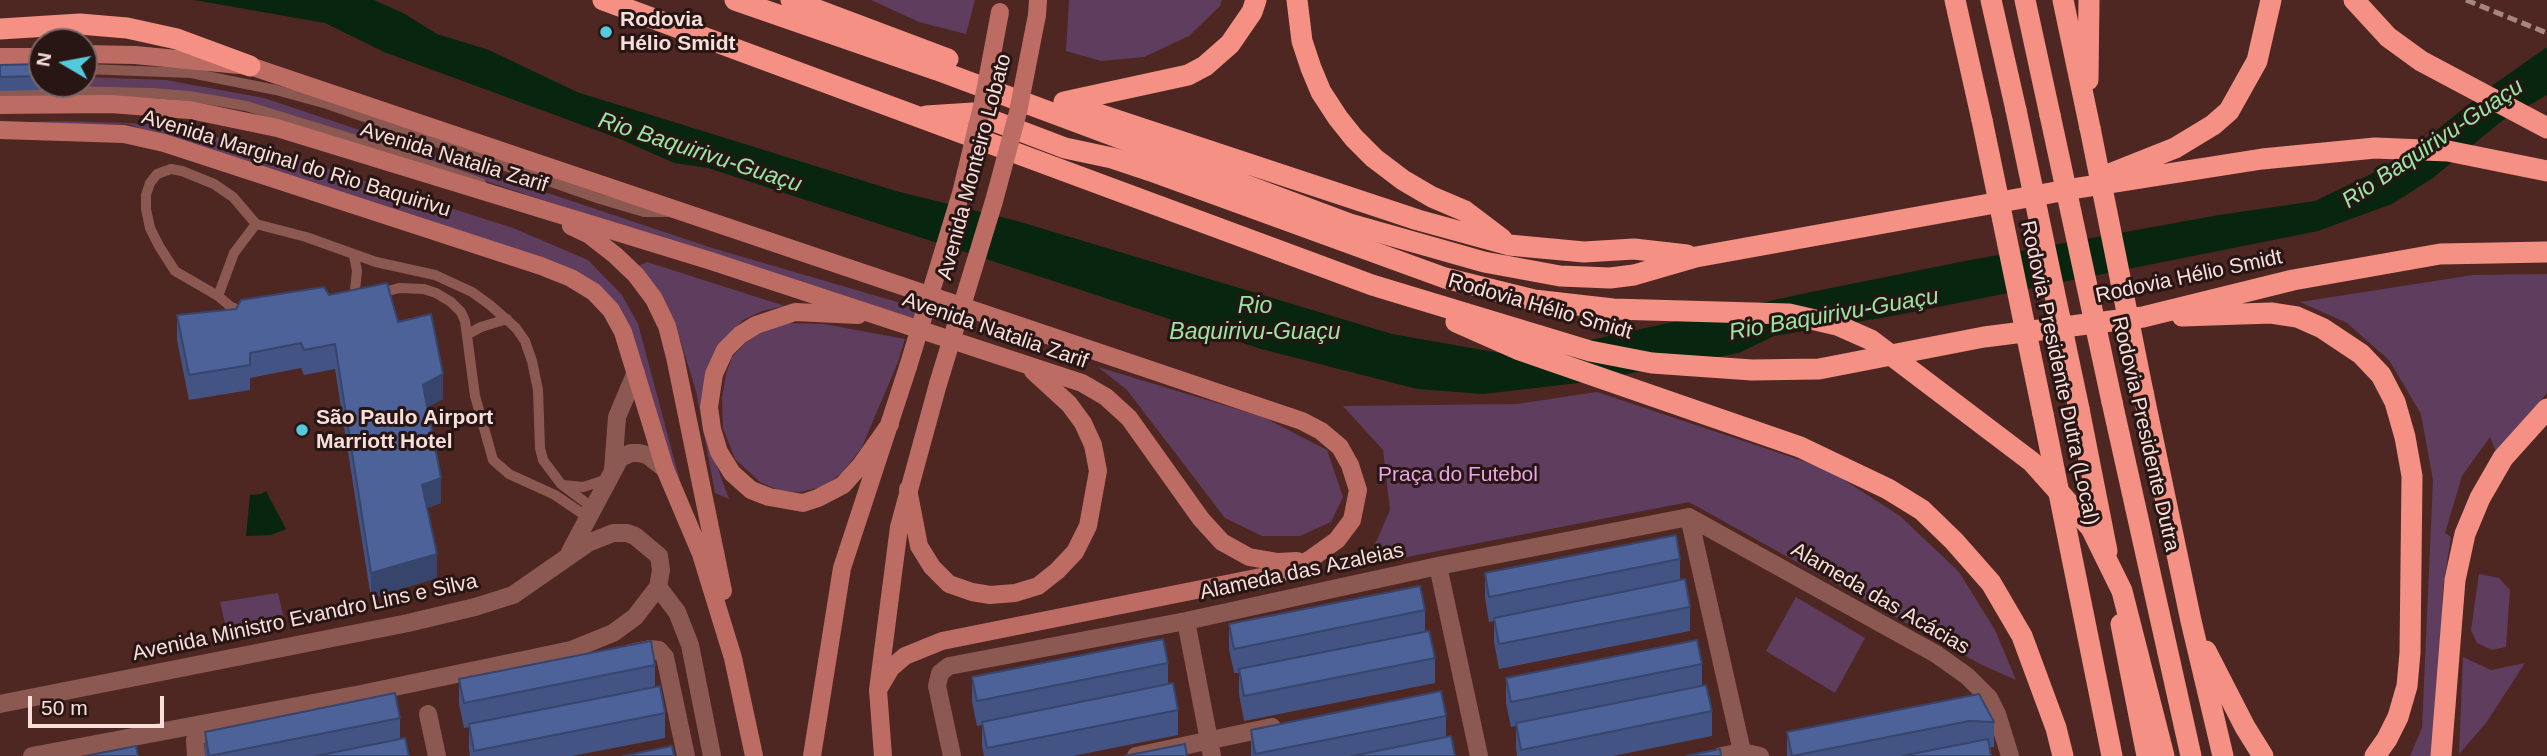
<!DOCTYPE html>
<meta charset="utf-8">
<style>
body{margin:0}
#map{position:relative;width:2547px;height:756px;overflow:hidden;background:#4e2723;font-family:Arial,sans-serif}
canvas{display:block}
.north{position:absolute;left:28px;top:28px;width:70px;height:70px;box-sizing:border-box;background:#281614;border:2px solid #7c6664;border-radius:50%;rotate:280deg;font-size:19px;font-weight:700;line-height:28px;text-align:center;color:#f9dfdb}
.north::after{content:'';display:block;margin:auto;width:24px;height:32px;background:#53cbdc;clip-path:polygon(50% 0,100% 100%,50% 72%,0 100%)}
.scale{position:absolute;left:28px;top:696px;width:136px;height:32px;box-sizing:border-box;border:4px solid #f9dfdb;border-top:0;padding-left:9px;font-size:21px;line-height:24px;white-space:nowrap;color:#f9dfdb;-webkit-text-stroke:5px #281614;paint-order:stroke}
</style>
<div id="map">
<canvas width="2547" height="756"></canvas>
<div class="north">N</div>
<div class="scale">50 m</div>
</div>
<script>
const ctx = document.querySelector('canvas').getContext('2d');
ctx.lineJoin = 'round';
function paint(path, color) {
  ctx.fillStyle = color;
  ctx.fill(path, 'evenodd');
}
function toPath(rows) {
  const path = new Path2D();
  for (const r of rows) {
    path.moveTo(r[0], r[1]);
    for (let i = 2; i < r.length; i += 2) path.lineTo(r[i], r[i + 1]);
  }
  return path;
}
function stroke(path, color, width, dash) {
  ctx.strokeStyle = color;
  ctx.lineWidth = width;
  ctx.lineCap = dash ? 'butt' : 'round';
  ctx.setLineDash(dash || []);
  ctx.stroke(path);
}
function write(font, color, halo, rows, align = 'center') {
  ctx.font = font + ' Arial,sans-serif';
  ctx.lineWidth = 6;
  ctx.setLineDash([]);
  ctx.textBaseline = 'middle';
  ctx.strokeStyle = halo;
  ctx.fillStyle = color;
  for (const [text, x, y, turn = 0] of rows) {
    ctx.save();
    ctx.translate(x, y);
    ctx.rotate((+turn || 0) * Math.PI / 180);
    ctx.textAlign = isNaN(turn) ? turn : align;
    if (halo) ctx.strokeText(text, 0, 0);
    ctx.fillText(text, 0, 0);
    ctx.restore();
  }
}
paint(toPath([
 [871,0,975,0,966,34,919,22],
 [1069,0,1222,0,1220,6,1189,36,1144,57,1101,61,1066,51],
 [84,77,166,80,264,98,712,248,918,308,914,318,852,301,268,110,84,89],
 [65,121,151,124,250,144,513,228,588,260,622,295,638,324,685,500,600,288,587,277,551,261,454,233,127,124,35,127,24,124,30,122],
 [647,262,785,306,762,311,743,320,727,336,712,453,729,499,715,493,696,391,674,320,662,295,638,266],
 [2547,274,2547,393,2496,452,2490,437,2462,476,2445,533,2451,537,2443,589,2438,730,2432,756,2410,756,2422,728,2433,480,2421,414,2389,360,2347,323,2300,302,2473,275],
 [787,323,824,324,905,339,898,362,862,447,842,473,822,487,800,492,780,491,760,482,735,459,723,428,722,398,726,374,732,357,745,343,765,329],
 [1098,367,1263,417,1327,450,1343,497,1331,522,1300,536,1262,536,1225,518,1127,390],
 [1597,392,1827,469,1900,516,1959,572,1995,630,2016,680,1982,665,1689,502,1366,565,1390,510,1383,450,1343,406,1517,404],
 [2479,574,2499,578,2510,590,2506,647,2492,650,2477,643,2471,630],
 [278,593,284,619,226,628,220,602],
 [1796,597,1865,638,1835,693,1766,651],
 [2463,657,2491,670,2525,663,2486,723,2459,754]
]), '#5f3d5e');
paint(toPath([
 [194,0,374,0,405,14,437,34,489,50,577,92,896,191,1017,221,1392,334,1517,356,1806,293,1965,261,2219,215,2315,201,2373,173,2419,144,2493,85,2547,47,2547,95,2503,120,2433,178,2392,204,2318,231,1898,315,1774,336,1739,353,1579,383,1483,394,1417,389,1261,349,708,168,674,163,620,139,384,52,325,23],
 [266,491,286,529,271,535,246,536,250,495,261,494]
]), '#08260f');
stroke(toPath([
 [84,69,191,73,276,90,327,104,600,199,644,212,667,212],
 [0,93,68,91,151,93,189,96,246,106,363,142,481,183],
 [171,169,182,171,214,184,233,197,256,224,306,237,376,262,435,275,472,292,490,305,516,328,525,341,532,361,538,390,540,448,543,460,561,484,585,502,592,512,580,512,555,495,509,474,493,460,475,396,465,321,461,312,451,302,436,293,424,289,399,288,329,307,259,318,231,307,218,296,175,271,159,246,150,228,146,209,146,195,150,183,157,174,171,169],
 [218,296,234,253,256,224],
 [354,299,357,271,354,256],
 [468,334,481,327,507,319],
 [563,485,583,487,608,479]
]), '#8c5952', 10);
stroke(toPath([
 [1689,517,1936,654,1967,676,1989,698,1997,714,2010,756],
 [1689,517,1743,756],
 [1438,566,1479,756],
 [658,587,677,612,690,645,712,756],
 [1186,621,1212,756],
 [630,653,650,649,659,650,665,657,686,756],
 [428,714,437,756],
 [196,756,195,740,200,735,228,730],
 [952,756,937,686,940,673,949,666,1186,621,1438,566,1689,517],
 [1136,756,1272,727],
 [1721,756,1742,752,1760,756]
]), '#8c5952', 18);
stroke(toPath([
 [613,470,617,417,636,372],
 [570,552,620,458,631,453,639,453,647,455,665,469],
 [0,704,408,623,475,607,513,595,588,543,613,533,627,533,635,536,659,556,661,570,658,587,635,617,613,633,571,650,361,694,32,756]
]), '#8c5952', 18);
stroke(toPath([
 [1037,15,1038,0],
 [84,54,135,55,250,66,1302,421,1321,431,1340,447,1350,465,1358,490,1352,520,1337,540,1309,560,1281,573,942,641,905,656,891,668,878,690],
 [0,57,42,57],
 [0,105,110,104,190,110,277,128,711,261,1082,383,1106,397,1129,418,1201,519,1222,542,1249,557,1278,562,1297,561],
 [0,130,124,134,164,143,541,266,571,278,594,292,611,310,623,332,665,469,701,554,733,658,754,756],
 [571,226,588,234,615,255,636,275,654,299,667,326,675,357,723,591],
 [858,315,795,312,756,325,740,335,725,350,714,374,709,407,712,429,719,452,732,473,751,490,769,497,803,503,818,498,843,485,861,465,890,424],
 [908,489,919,546,932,567,949,584,972,592,990,595,1015,593,1038,586,1057,571,1075,552,1088,526,1098,471,1093,445,1083,423,1069,404,1033,371],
 [812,756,842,568,908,367],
 [883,756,878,690,899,527,938,384]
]), '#bc6c62', 18);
stroke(toPath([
 [603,0,1372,285,1590,351,1652,363,1752,370,1819,369,1984,337,2143,317,2293,280,2440,254,2547,252],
 [735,0,937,70,1350,224,1484,262,1560,276,1610,278,1634,275,1696,257,2078,188,2262,159,2375,148,2423,150,2448,151,2547,171],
 [791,0,948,59],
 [1297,0,1302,41,1311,68,1321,92,1338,118,1354,138,1374,158,1403,180,1432,197,1465,211,1502,239],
 [1955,0,1982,120],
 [1991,0,2016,110],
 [2025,0,2050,115],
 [2063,0,2090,128],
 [2354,0,2388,37,2421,61,2547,128],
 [0,29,80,24,127,28,177,39,250,66],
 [2088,80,2089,0],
 [1064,102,1188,75,1205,66,1230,44,1252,12,1256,0],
 [1086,110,1418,220,1509,245,1584,252,1634,249,1687,255],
 [926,116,973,113,1065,148,1112,158,1148,170],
 [2102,177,2175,148,2213,125,2229,111,2257,61,2271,0],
 [2182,316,2271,313,2297,317,2322,328,2361,354,2381,375,2395,402,2405,437,2412,476,2410,653,2407,686,2398,717,2387,739,2375,756],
 [1456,322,1517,349,1800,447,1888,489,1922,510,1954,541,1991,583,2022,636,2056,728,2063,756],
 [2143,392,2191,621,2223,756],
 [2112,402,2191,756],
 [2079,409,2107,551],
 [2043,414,2112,756],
 [2121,624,2147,756],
 [2206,651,2245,727,2263,756],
 [2441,756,2455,580,2465,534,2480,498,2503,458,2547,409]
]), '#f49184', 21);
stroke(toPath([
 [2466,0,2547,33]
]), '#a78682', 5, [10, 5]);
stroke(toPath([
 [908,367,961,193,983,102,1000,12],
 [938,384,994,201,1018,112,1037,15]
]), '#bc6c62', 18);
stroke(toPath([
 [2016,110,2079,409],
 [2050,115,2112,402],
 [1982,120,2043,414],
 [2090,128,2143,392],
 [1148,170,1445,278,1534,300,1613,309,1789,314,1837,325,1871,340,2032,462,2091,528,2122,591,2164,756]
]), '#f49184', 21);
paint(toPath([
 [42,64,42,84,81,84,81,89,0,91,0,65],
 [329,295,398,322,443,399,427,407,441,503,427,508,437,578,371,598,335,369,304,375,301,368,250,378,250,390,189,400,177,340,177,315,236,309],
 [1680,559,1680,580,1690,607,1690,631,1499,669,1494,642,1494,621,1489,622,1485,598,1485,573],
 [1425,610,1425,632,1435,658,1435,683,1244,721,1239,694,1239,673,1234,673,1229,649,1229,624],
 [1168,663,1168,684,1178,710,1178,735,1073,756,984,756,982,746,982,725,977,726,972,702,972,677],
 [1702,664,1702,686,1712,711,1712,736,1613,756,1517,756,1516,748,1516,726,1511,727,1506,703,1506,678],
 [655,665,655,687,665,713,665,738,572,756,470,756,469,749,469,727,464,728,459,704,459,679],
 [1979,694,1994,722,1994,747,1990,747,1991,756,1787,756,1787,732],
 [1446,716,1446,737,1455,756,1251,756,1251,730],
 [400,718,400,739,409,756,205,756,205,732]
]), '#435484');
paint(toPath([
 [443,374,443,399,423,410,423,385],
 [441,478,441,503,422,509,422,485],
 [437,554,437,578,371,598,371,573]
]), '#37456c');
const building = toPath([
 [42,64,42,76,0,77,0,65,42,64],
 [387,283,398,322,431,314,443,374,423,385,441,478,422,485,437,554,371,573,335,344,304,350,301,343,250,353,250,365,189,375,177,315,236,309,241,300,324,287,329,295,387,283],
 [1676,535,1680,559,1489,597,1485,573,1676,535],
 [1685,579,1690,607,1499,644,1494,618,1685,579],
 [1420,586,1425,610,1234,649,1229,624,1420,586],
 [1429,631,1435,658,1244,696,1239,669,1429,631],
 [1163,639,1168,663,977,701,972,677,1163,639],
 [1697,640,1702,664,1511,702,1506,678,1697,640],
 [651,641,655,665,464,703,459,679,651,641],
 [1173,683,1178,710,987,748,982,722,1173,683],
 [1706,685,1712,711,1521,750,1516,723,1706,685],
 [660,686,665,713,474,751,469,724,660,686],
 [1441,691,1446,716,1255,754,1251,730,1441,691],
 [395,693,400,718,209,756,205,732,395,693],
 [1979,694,1994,722,1969,721,1792,756,1787,732,1979,694],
 [1451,736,1455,756,1352,756,1451,736],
 [405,738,409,756,316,756,405,738],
 [1988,739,1991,756,1902,756,1988,739],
 [1185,744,1187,756,1124,756,1185,744],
 [136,746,138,756,86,756,136,746],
 [672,746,674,756,623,756,672,746],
 [1720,749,1721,756,1686,756,1720,749]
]);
paint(building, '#4e629a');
stroke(building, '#37456c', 2);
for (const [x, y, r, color] of [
 [606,32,7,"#53cbdc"],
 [302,430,7,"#53cbdc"]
]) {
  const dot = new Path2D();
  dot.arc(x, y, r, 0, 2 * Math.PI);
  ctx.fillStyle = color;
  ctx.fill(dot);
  stroke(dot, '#281614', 2.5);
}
write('bold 21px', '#f9dfdb', '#281614', [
 ["Rodovia",620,20],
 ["Hélio Smidt",620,44],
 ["São Paulo Airport",316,418],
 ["Marriott Hotel",316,442]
], 'left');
write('21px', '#f9dfdb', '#281614', [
 ["Avenida Natalia Zarif",454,158,17],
 ["Avenida Marginal do Rio Baquirivu",296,164,17],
 ["Avenida Monteiro Lobato",975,167,-75],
 ["Rodovia Hélio Smidt",2189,277,-12],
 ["Rodovia Hélio Smidt",1540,307,16],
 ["Avenida Natalia Zarif",995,331,19],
 ["Rodovia Presidente Dutra (Local)",2059,373,78],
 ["Rodovia Presidente Dutra",2145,434,77],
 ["Alameda das Azaleias",1302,572,-12],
 ["Alameda das Acácias",1880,599,30],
 ["Avenida Ministro Evandro Lins e Silva",305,618,-12]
]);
write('21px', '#eca4e9', '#281614', [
 ["Praça do Futebol",1458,475]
]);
write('italic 23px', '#97e7a3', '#281614', [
 ["Rio Baquirivu-Guaçu",2433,144,-34],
 ["Rio Baquirivu-Guaçu",700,153,18],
 ["Rio",1255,307],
 ["Baquirivu-Guaçu",1255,333],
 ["Rio Baquirivu-Guaçu",1834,315,-10]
]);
</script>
